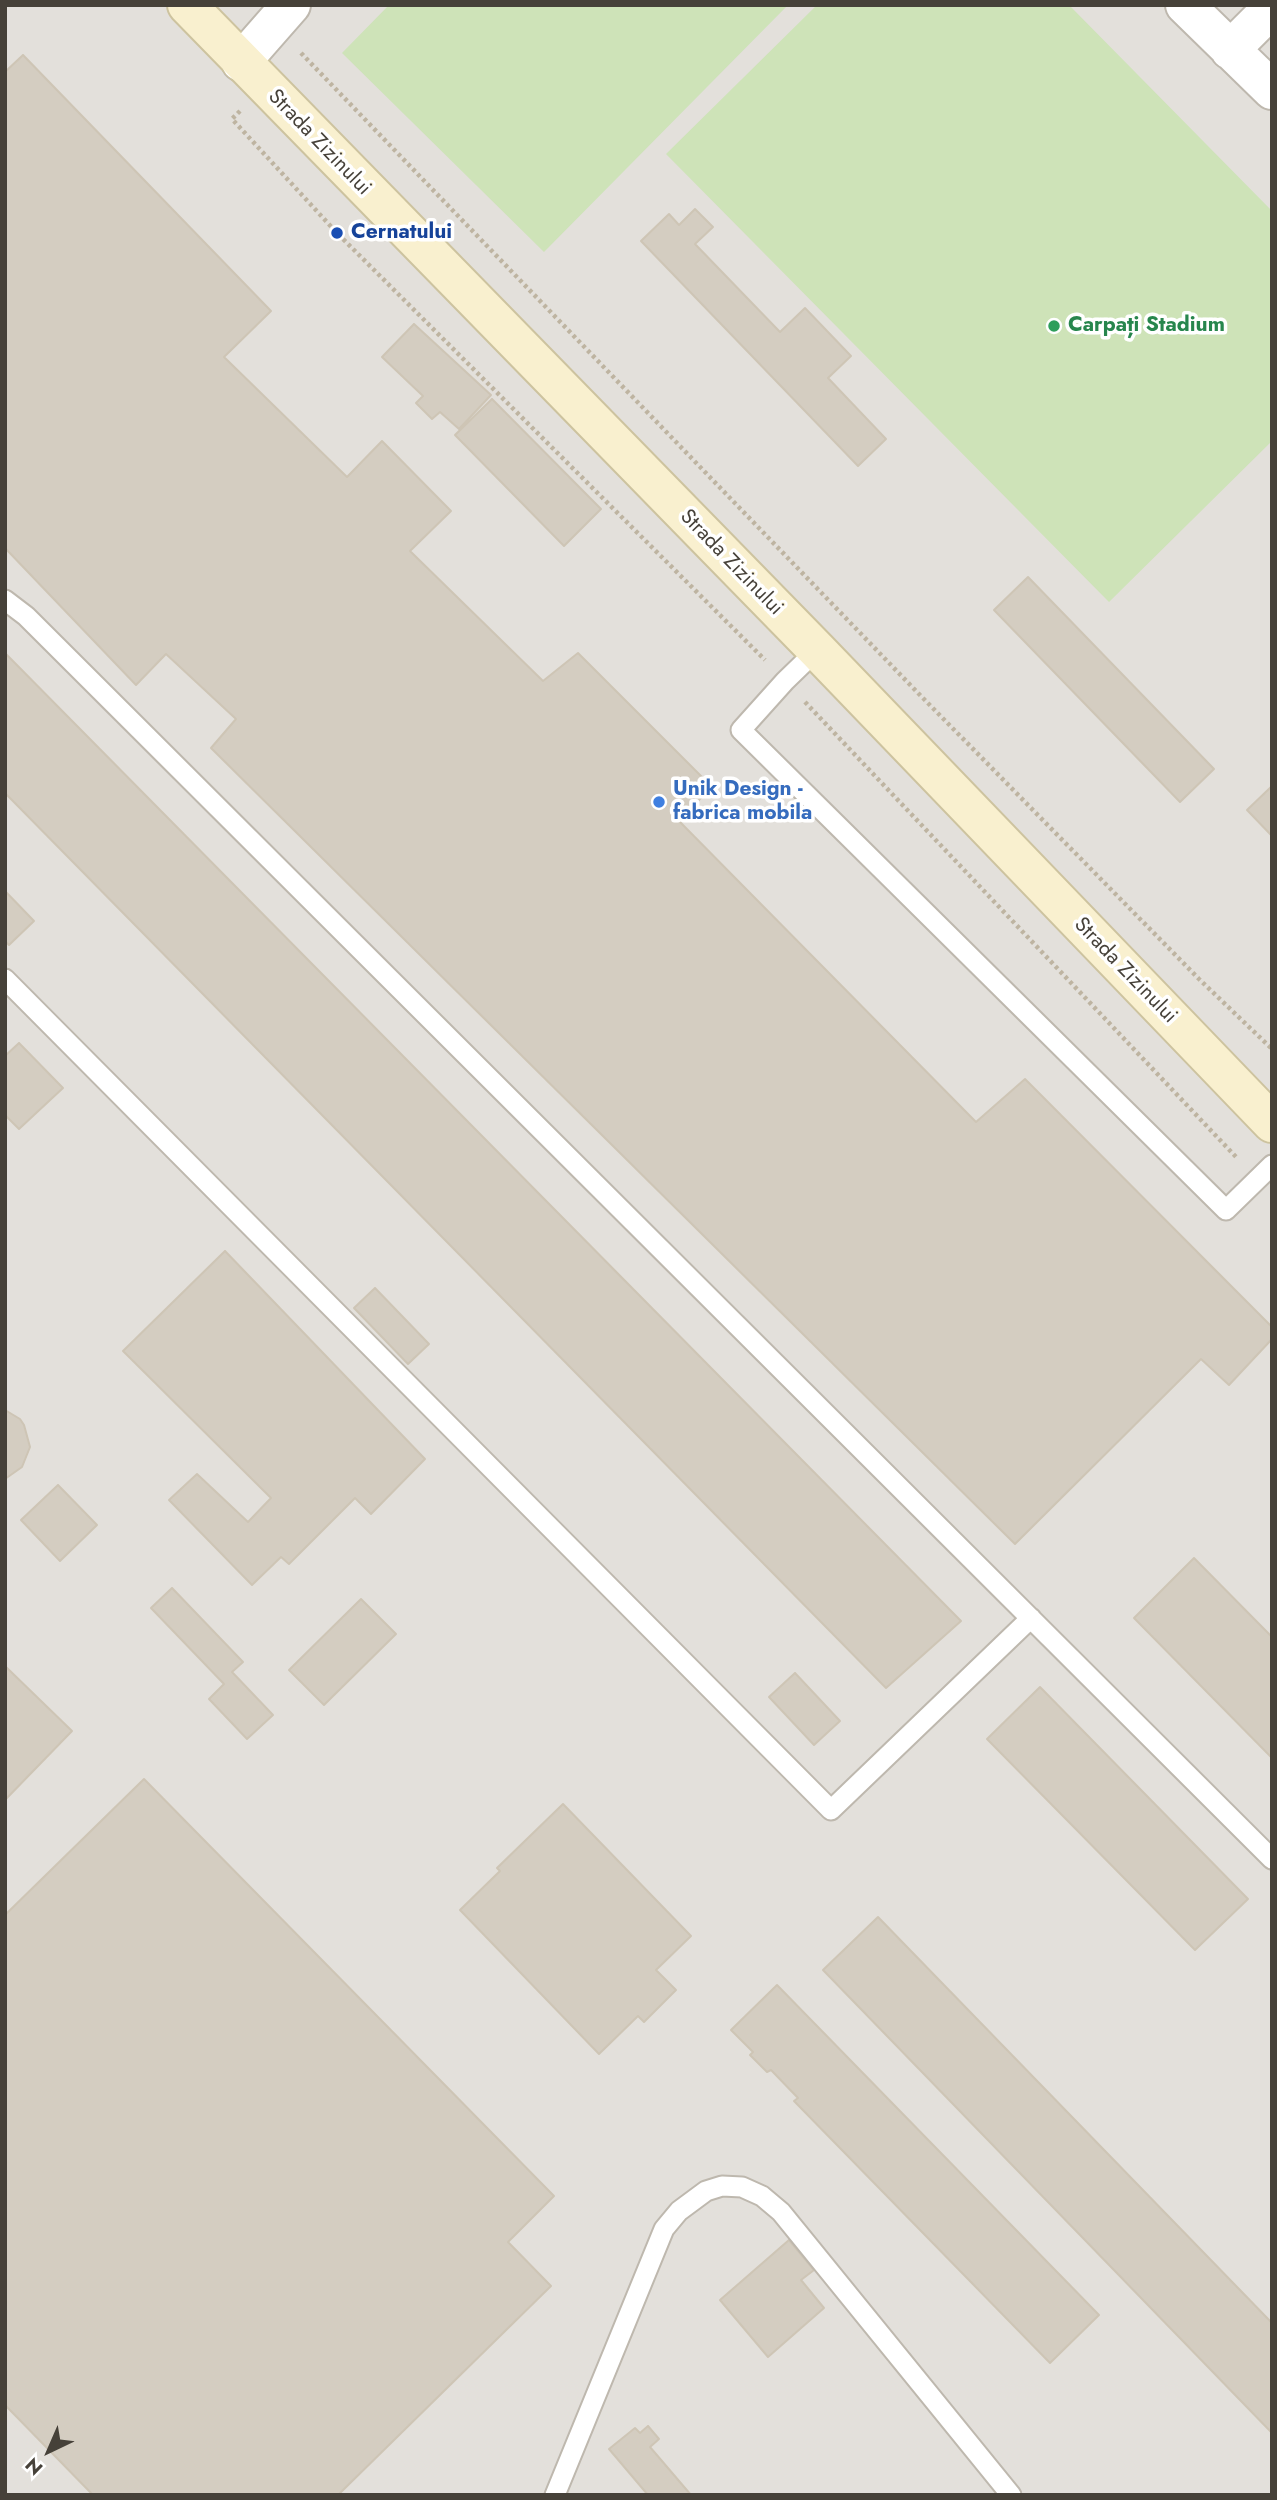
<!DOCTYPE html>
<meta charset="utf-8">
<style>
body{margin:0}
#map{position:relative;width:1277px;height:2500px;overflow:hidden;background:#f3f1ea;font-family:Jost,sans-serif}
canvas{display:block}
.frame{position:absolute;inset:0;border:7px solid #464139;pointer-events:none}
.north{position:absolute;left:14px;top:2416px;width:70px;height:70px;-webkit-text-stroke:5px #fff;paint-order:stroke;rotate:224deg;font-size:19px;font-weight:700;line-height:28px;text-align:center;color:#464139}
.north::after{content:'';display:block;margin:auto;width:24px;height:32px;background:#464139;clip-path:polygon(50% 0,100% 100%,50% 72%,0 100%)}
</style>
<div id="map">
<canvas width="1277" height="2500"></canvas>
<div class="frame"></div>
<div class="north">N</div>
</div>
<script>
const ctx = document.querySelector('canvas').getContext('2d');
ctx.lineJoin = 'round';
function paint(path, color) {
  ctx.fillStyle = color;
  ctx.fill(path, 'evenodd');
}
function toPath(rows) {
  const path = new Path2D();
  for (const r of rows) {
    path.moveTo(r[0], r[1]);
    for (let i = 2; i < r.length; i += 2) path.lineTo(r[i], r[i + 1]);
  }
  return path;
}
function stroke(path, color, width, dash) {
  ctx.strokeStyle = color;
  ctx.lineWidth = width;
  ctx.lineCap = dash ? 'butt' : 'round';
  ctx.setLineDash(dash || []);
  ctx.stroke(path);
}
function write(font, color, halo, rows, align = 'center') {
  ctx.font = font + ' Jost,sans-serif';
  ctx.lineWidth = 7;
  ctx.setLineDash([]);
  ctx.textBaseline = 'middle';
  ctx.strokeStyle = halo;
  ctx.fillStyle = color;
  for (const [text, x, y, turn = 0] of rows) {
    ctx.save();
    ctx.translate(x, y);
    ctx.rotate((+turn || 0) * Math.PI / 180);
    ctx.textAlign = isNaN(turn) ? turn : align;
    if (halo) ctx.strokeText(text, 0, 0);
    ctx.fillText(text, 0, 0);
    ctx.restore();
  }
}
paint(toPath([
 [5,5,1272,5,1272,2495,5,2495]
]), '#e3e0db');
paint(toPath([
 [389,5,788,5,544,252,342,53],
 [817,5,1069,5,1272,211,1272,441,1109,602,666,154]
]), '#cee3b8');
const building = toPath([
 [23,55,271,311,224,357,347,477,382,441,451,511,410,551,543,681,578,653,711,786,680,822,976,1122,1025,1079,1272,1327,1272,1339,1229,1385,1201,1359,1015,1544,211,748,236,719,166,654,136,685,5,548,5,72,23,55],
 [695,209,713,227,695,244,780,332,805,308,851,356,828,378,886,439,858,466,641,241,669,214,679,225,695,209],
 [414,324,491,395,459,429,440,412,432,419,416,403,423,396,382,357,414,324],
 [492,399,601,509,564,546,455,435,492,399],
 [1028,577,1214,769,1180,802,994,610,1028,577],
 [5,653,961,1621,886,1688,5,793,5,653],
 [1272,786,1272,836,1247,810,1272,786],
 [5,891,34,921,9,945,5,941,5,891],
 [19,1043,63,1088,19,1129,5,1115,5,1056,19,1043],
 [225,1251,425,1459,371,1514,355,1498,289,1564,281,1557,252,1585,169,1500,197,1474,248,1522,271,1498,123,1351,225,1251],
 [375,1288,429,1344,408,1364,354,1308,375,1288],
 [5,1410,20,1419,24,1425,30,1447,22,1467,5,1479,5,1410],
 [58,1485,97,1525,60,1561,21,1520,58,1485],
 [1194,1558,1272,1637,1272,1758,1134,1618,1194,1558],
 [172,1588,243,1662,232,1672,273,1715,247,1739,209,1699,224,1684,151,1608,172,1588],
 [361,1599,396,1634,324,1705,289,1670,361,1599],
 [5,1666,72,1731,5,1800,5,1666],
 [795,1673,840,1721,814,1745,769,1697,795,1673],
 [1040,1687,1248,1899,1195,1950,987,1739,1040,1687],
 [144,1779,554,2196,508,2242,551,2286,338,2495,93,2495,5,2405,5,1915,144,1779],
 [563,1804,691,1936,656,1970,676,1990,644,2022,638,2016,599,2054,460,1910,500,1871,497,1868,563,1804],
 [878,1917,1272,2323,1272,2433,823,1970,878,1917],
 [777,1985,1099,2315,1050,2363,794,2101,798,2098,771,2070,767,2072,750,2055,753,2052,731,2030,777,1985],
 [789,2240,814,2270,801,2280,824,2308,768,2357,720,2300,789,2240],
 [648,2426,659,2439,650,2447,691,2495,648,2495,609,2449,635,2428,640,2433,648,2426]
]);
paint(building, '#d4cdc1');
stroke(building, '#cec5b5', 2);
const service = toPath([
 [5,600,26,616,1272,1859],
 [817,650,785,681,741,730,1226,1210,1272,1165],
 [5,979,831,1810,1031,1618],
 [555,2495,664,2229,679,2211,706,2191,722,2186,742,2187,762,2196,781,2212,1011,2495]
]);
const minor = toPath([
 [1185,5,1272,90],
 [1230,50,1272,8],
 [241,62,291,5]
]);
const secondary = toPath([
 [187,5,817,650,1272,1123]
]);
stroke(service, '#beb8ae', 23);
stroke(minor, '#beb8ae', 42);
stroke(secondary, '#cdc39f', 42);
stroke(toPath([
 [301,53,918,693,1199,979,1272,1049],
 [240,111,232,119,337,233,765,660],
 [805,702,1237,1158]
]), '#beb4a1', 4.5, [3.5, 3.5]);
stroke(service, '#fff', 19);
stroke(minor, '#fff', 38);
stroke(secondary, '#f9f0cf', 38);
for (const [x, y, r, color] of [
 [337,233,7,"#1a4fb4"],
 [1054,326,7,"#2e9e5b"],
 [659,802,7,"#3f7fe0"]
]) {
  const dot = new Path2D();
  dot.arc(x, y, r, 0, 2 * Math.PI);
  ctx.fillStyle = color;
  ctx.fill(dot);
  stroke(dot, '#fff', 2.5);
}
write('21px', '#464139', '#fff', [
 ["Strada Zizinului",319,143,46],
 ["Strada Zizinului",731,563,46],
 ["Strada Zizinului",1125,971,46]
]);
write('bold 21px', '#164399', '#fff', [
 ["Cernatului",351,233]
], 'left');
write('bold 21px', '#27864d', '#fff', [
 ["Carpați Stadium",1068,326]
], 'left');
write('bold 21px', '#366cbe', '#fff', [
 ["Unik Design -",673,790],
 ["fabrica mobila",673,814]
], 'left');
</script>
